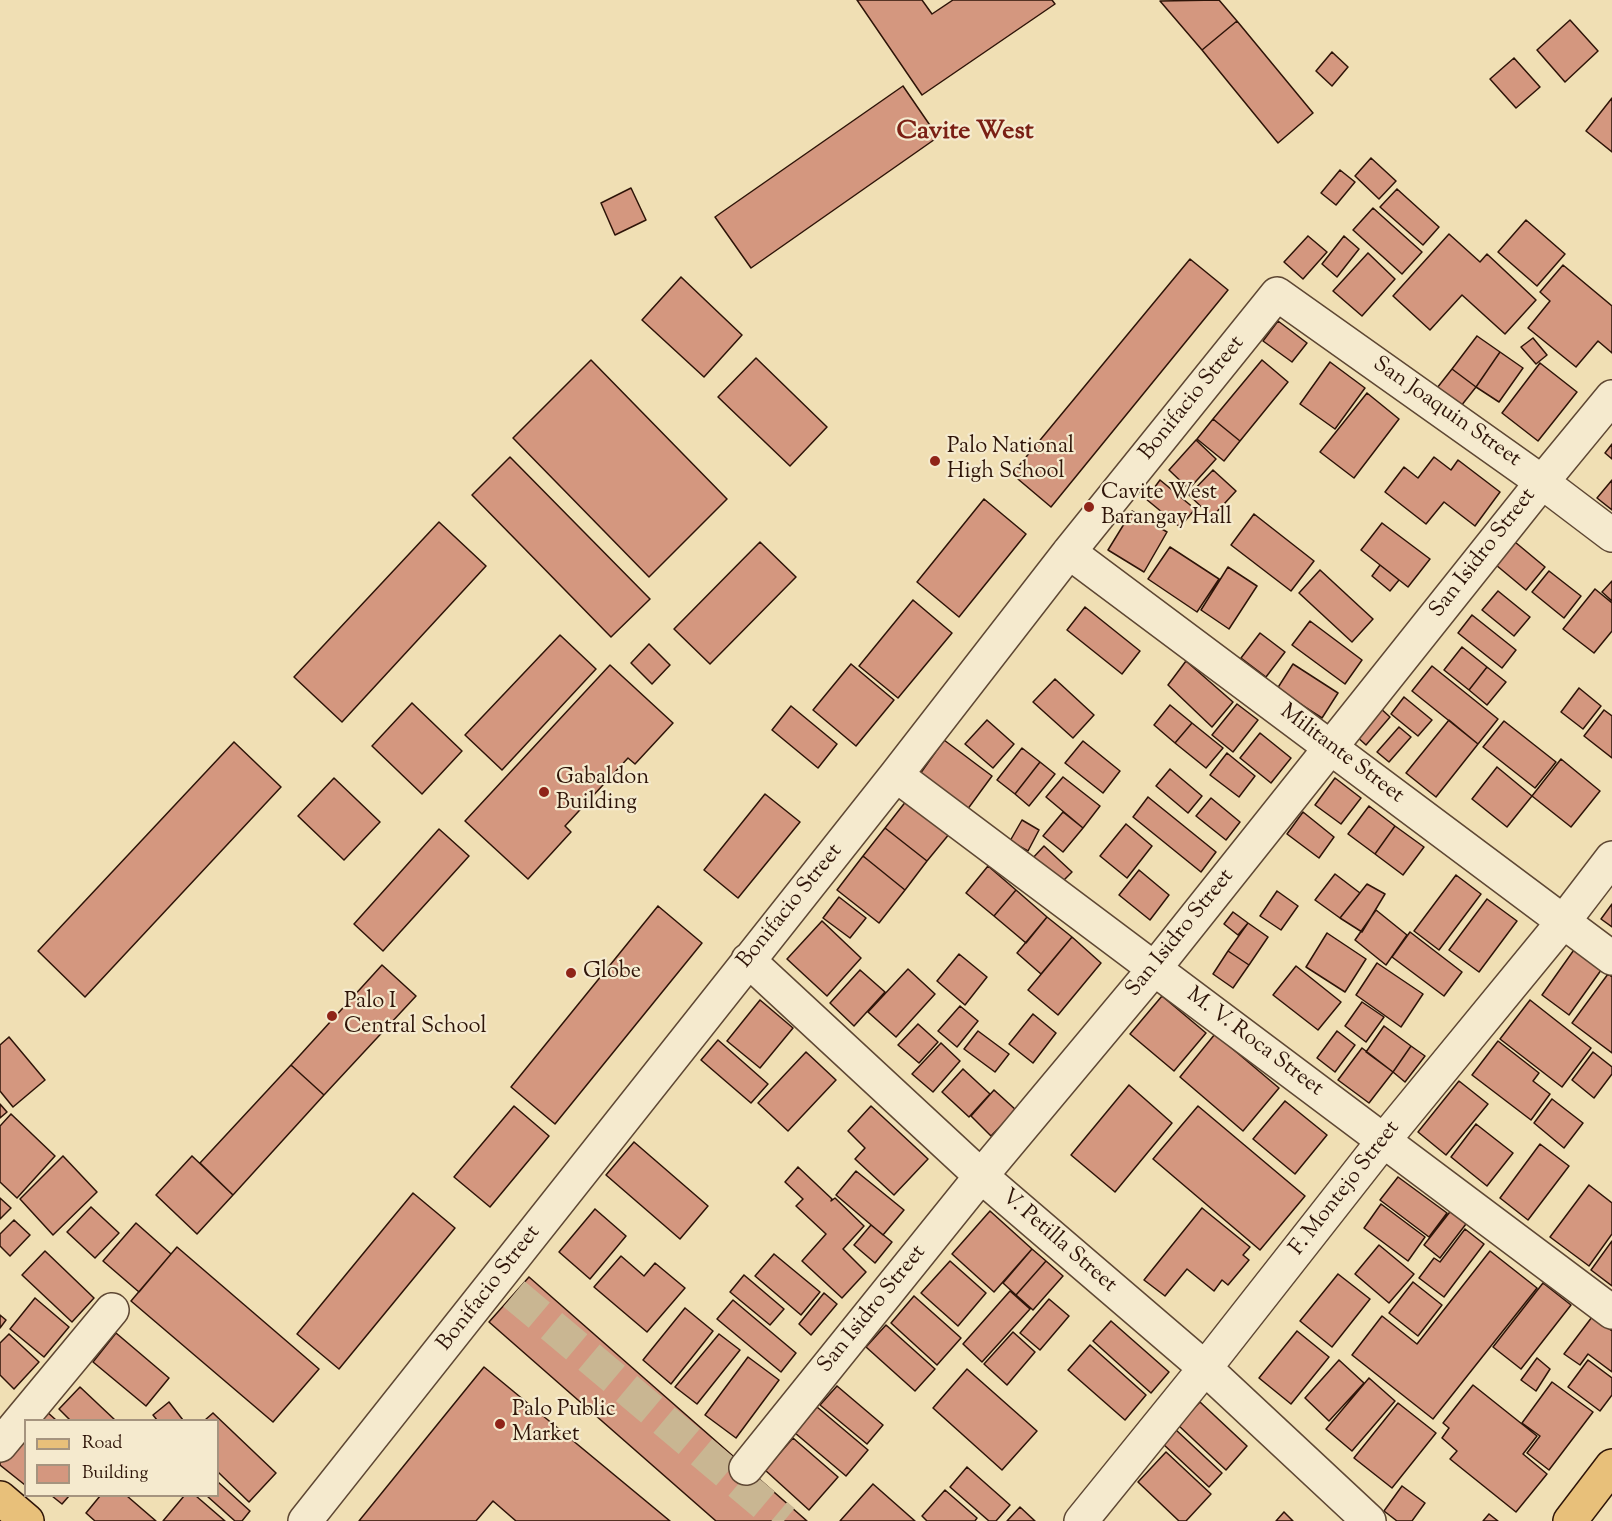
<!DOCTYPE html>
<style>
body{margin:0}
#map{position:relative;width:1612px;height:1521px;overflow:hidden;background:#f0dfb4;font-family:"Sorts Mill Goudy",serif}
canvas{display:block}
.legend{position:absolute;left:24px;top:1419px;width:195px;height:78px;box-sizing:border-box;background:#f5eace;border:2px solid #a5947f;margin:0;padding:8px 10px;list-style:none;font-size:18px;color:#2e1408}
.legend li{display:flex;align-items:center;gap:12px;height:30px}
.legend b{width:30px;border:2px solid #a5947f}
</style>
<div id="map">
<canvas width="1612" height="1521"></canvas>
<ul class="legend">
<li><b style="height:8px;background:#e8c07a"></b>Road</li>
<li><b style="height:16px;background:#d4977f"></b>Building</li>
</ul>
</div>
<script>
const ctx = document.querySelector('canvas').getContext('2d');
ctx.lineJoin = 'round';
function paint(path, color) {
  ctx.fillStyle = color;
  ctx.fill(path, 'evenodd');
}
function toPath(rows) {
  const path = new Path2D();
  for (const r of rows) {
    path.moveTo(r[0], r[1]);
    for (let i = 2; i < r.length; i += 2) path.lineTo(r[i], r[i + 1]);
  }
  return path;
}
function stroke(path, color, width, dash) {
  ctx.strokeStyle = color;
  ctx.lineWidth = width;
  ctx.lineCap = dash ? 'butt' : 'round';
  ctx.setLineDash(dash || []);
  ctx.stroke(path);
}
function write(font, color, halo, rows, align = 'center') {
  ctx.font = font + ' "Sorts Mill Goudy",serif';
  ctx.lineWidth = 4.5;
  ctx.setLineDash([]);
  ctx.textBaseline = 'middle';
  ctx.strokeStyle = halo;
  ctx.fillStyle = color;
  for (const [text, x, y, turn = 0] of rows) {
    ctx.save();
    ctx.translate(x, y);
    ctx.rotate((+turn || 0) * Math.PI / 180);
    ctx.textAlign = isNaN(turn) ? turn : align;
    if (halo) ctx.strokeText(text, 0, 0);
    ctx.fillText(text, 0, 0);
    ctx.restore();
  }
}
const building = toPath([
 [857,0,922,0,932,14,953,0,1052,0,1055,4,922,95,857,0],
 [1219,0,1237,21,1202,50,1160,1,1219,0],
 [1570,20,1598,51,1565,82,1537,50,1570,20],
 [1237,21,1313,113,1278,143,1202,50,1237,21],
 [1332,52,1348,67,1332,86,1316,71,1332,52],
 [1514,58,1540,87,1516,108,1490,79,1514,58],
 [903,86,938,137,751,268,715,217,903,86],
 [1612,98,1612,152,1586,131,1612,98],
 [1371,158,1396,181,1379,199,1355,176,1371,158],
 [1340,170,1355,182,1336,205,1321,193,1340,170],
 [631,188,646,220,615,235,601,203,631,188],
 [1397,189,1439,227,1423,245,1380,207,1397,189],
 [1373,208,1422,252,1402,274,1353,230,1373,208],
 [1526,220,1565,254,1537,286,1498,252,1526,220],
 [1449,234,1480,262,1487,254,1536,300,1505,334,1462,295,1430,330,1393,296,1449,234],
 [1308,236,1327,252,1303,279,1284,262,1308,236],
 [1344,236,1359,249,1337,277,1322,264,1344,236],
 [1368,253,1395,279,1362,316,1333,291,1368,253],
 [1190,259,1228,290,1051,507,1012,474,1190,259],
 [1563,265,1612,306,1612,353,1598,341,1576,367,1528,328,1550,301,1540,292,1563,265],
 [681,277,742,335,704,377,642,320,681,277],
 [1278,321,1307,343,1292,362,1263,341,1278,321],
 [1477,336,1500,352,1476,387,1452,369,1477,336],
 [1533,338,1547,355,1536,364,1521,347,1533,338],
 [1500,352,1523,368,1499,402,1476,387,1500,352],
 [756,358,827,427,790,466,718,397,756,358],
 [591,360,727,499,649,577,513,438,591,360],
 [1262,360,1288,382,1240,441,1213,419,1262,360],
 [1330,362,1365,388,1335,429,1300,404,1330,362],
 [1540,363,1577,392,1538,441,1502,413,1540,363],
 [1452,369,1476,387,1461,406,1437,388,1452,369],
 [1367,393,1399,419,1354,478,1320,452,1367,393],
 [1213,419,1240,441,1224,461,1197,439,1213,419],
 [1196,440,1216,459,1189,489,1169,470,1196,440],
 [1612,444,1612,459,1605,453,1612,444],
 [510,457,650,599,611,637,472,495,510,457],
 [1434,457,1451,470,1458,460,1500,492,1475,526,1444,502,1426,524,1385,492,1404,467,1418,478,1434,457],
 [1213,470,1236,491,1212,517,1189,495,1213,470],
 [1160,480,1195,509,1180,527,1146,499,1160,480],
 [1612,480,1612,510,1597,498,1612,480],
 [984,499,1026,534,959,617,917,582,984,499],
 [1132,511,1167,532,1144,572,1108,550,1132,511],
 [1254,514,1314,561,1291,591,1231,545,1254,514],
 [439,522,486,566,342,722,294,677,439,522],
 [1382,523,1430,559,1408,587,1361,550,1382,523],
 [760,542,796,577,710,664,674,629,760,542],
 [1515,542,1545,567,1526,590,1496,565,1515,542],
 [1170,547,1219,579,1197,612,1148,579,1170,547],
 [1380,565,1399,580,1390,591,1372,576,1380,565],
 [1228,567,1257,586,1229,629,1201,610,1228,567],
 [1320,570,1373,619,1352,642,1299,593,1320,570],
 [1549,571,1581,596,1564,618,1532,592,1549,571],
 [1612,581,1612,601,1602,592,1612,581],
 [1595,589,1612,603,1612,631,1594,653,1563,629,1595,589],
 [1498,591,1530,617,1514,636,1482,610,1498,591],
 [913,600,952,633,898,698,859,666,913,600],
 [1085,607,1140,651,1122,674,1067,630,1085,607],
 [1472,615,1516,650,1502,668,1458,633,1472,615],
 [1310,621,1362,660,1345,684,1292,645,1310,621],
 [1260,633,1285,652,1266,677,1241,658,1260,633],
 [560,635,596,669,502,770,465,735,560,635],
 [649,644,670,665,652,684,631,663,649,644],
 [1462,647,1487,667,1469,690,1444,670,1462,647],
 [1186,661,1233,702,1212,727,1168,685,1186,661],
 [851,664,894,700,856,746,813,710,851,664],
 [1293,664,1338,693,1322,718,1277,689,1293,664],
 [610,665,673,723,635,764,628,758,565,826,571,832,528,879,465,821,610,665],
 [1432,666,1498,719,1478,744,1412,691,1432,666],
 [1487,667,1506,682,1487,705,1469,690,1487,667],
 [1055,679,1094,715,1073,738,1033,702,1055,679],
 [1579,688,1601,706,1583,729,1561,712,1579,688],
 [1404,697,1432,720,1418,736,1391,714,1404,697],
 [412,703,462,751,422,794,372,746,412,703],
 [1237,704,1258,720,1233,752,1212,735,1237,704],
 [1170,705,1192,723,1175,743,1154,725,1170,705],
 [791,706,837,744,818,768,772,730,791,706],
 [1379,707,1390,717,1366,745,1355,735,1379,707],
 [1604,710,1612,716,1612,758,1584,736,1604,710],
 [987,720,1014,744,993,768,965,744,987,720],
 [1449,720,1478,744,1436,797,1406,773,1449,720],
 [1504,721,1556,762,1535,788,1483,747,1504,721],
 [1192,723,1223,748,1206,768,1175,743,1192,723],
 [1399,727,1411,737,1389,762,1377,752,1399,727],
 [1260,733,1291,758,1271,783,1240,758,1260,733],
 [944,740,992,776,967,810,920,774,944,740],
 [1083,741,1120,771,1103,793,1065,763,1083,741],
 [234,742,281,787,85,997,38,951,234,742],
 [1022,748,1040,762,1015,794,997,780,1022,748],
 [1227,753,1255,776,1239,797,1210,775,1227,753],
 [1561,759,1600,791,1571,827,1532,796,1561,759],
 [1040,762,1055,774,1029,806,1015,794,1040,762],
 [1497,767,1532,796,1507,827,1472,799,1497,767],
 [1170,769,1202,796,1188,813,1156,786,1170,769],
 [1063,777,1100,806,1083,828,1046,797,1063,777],
 [334,778,380,822,344,860,298,816,334,778],
 [1335,778,1361,798,1341,824,1315,805,1335,778],
 [765,794,800,822,738,898,704,870,765,794],
 [1148,797,1216,852,1201,872,1133,817,1148,797],
 [1211,798,1240,822,1226,840,1196,816,1211,798],
 [907,800,950,833,927,861,885,828,907,800],
 [1369,806,1395,826,1375,854,1348,834,1369,806],
 [1063,812,1083,828,1063,852,1043,836,1063,812],
 [1303,812,1334,837,1319,858,1287,834,1303,812],
 [1022,820,1039,830,1028,851,1010,841,1022,820],
 [1126,824,1152,846,1127,878,1100,856,1126,824],
 [1395,826,1424,847,1403,875,1375,854,1395,826],
 [885,828,927,861,905,890,863,856,885,828],
 [439,829,469,856,383,951,354,924,439,829],
 [1044,846,1072,872,1059,885,1031,860,1044,846],
 [863,856,905,890,879,923,837,890,863,856],
 [988,866,1016,890,994,916,966,893,988,866],
 [1139,870,1169,895,1150,920,1119,895,1139,870],
 [1335,874,1360,893,1340,918,1315,900,1335,874],
 [1456,875,1481,894,1439,950,1414,931,1456,875],
 [1367,884,1385,894,1362,932,1340,918,1367,884],
 [1016,890,1047,917,1026,943,994,916,1016,890],
 [1277,891,1298,906,1281,930,1260,916,1277,891],
 [839,897,866,918,850,938,823,918,839,897],
 [1487,899,1517,921,1479,972,1449,950,1487,899],
 [1612,904,1612,927,1601,919,1612,904],
 [658,906,702,943,555,1124,511,1087,658,906],
 [1376,910,1407,935,1386,965,1355,940,1376,910],
 [1233,912,1248,923,1238,935,1224,924,1233,912],
 [1047,917,1072,937,1041,974,1017,953,1047,917],
 [822,921,861,958,827,996,787,959,822,921],
 [1248,923,1268,937,1249,965,1228,951,1248,923],
 [1410,932,1462,972,1444,996,1392,957,1410,932],
 [1327,933,1366,959,1345,992,1306,967,1327,933],
 [1072,937,1101,963,1058,1015,1028,990,1072,937],
 [1576,947,1604,966,1569,1015,1542,995,1576,947],
 [1228,951,1249,965,1233,988,1213,974,1228,951],
 [959,954,987,977,965,1005,937,981,959,954],
 [1377,963,1423,994,1401,1027,1356,995,1377,963],
 [382,965,416,996,324,1095,291,1065,382,965],
 [1296,966,1341,1002,1318,1030,1273,995,1296,966],
 [908,969,935,994,896,1037,868,1012,908,969],
 [860,970,885,992,854,1026,830,1003,860,970],
 [1608,974,1612,977,1612,1053,1572,1023,1608,974],
 [1162,996,1206,1033,1174,1071,1130,1034,1162,996],
 [760,1000,793,1028,760,1068,727,1041,760,1000],
 [1530,1000,1591,1048,1562,1087,1500,1039,1530,1000],
 [1362,1002,1384,1017,1366,1042,1345,1026,1362,1002],
 [960,1006,978,1021,957,1047,938,1031,960,1006],
 [1033,1014,1056,1033,1033,1063,1009,1044,1033,1014],
 [918,1024,938,1042,919,1063,898,1045,918,1024],
 [1384,1026,1411,1046,1393,1072,1366,1052,1384,1026],
 [978,1031,1009,1054,995,1072,964,1049,978,1031],
 [1337,1031,1355,1045,1335,1072,1317,1058,1337,1031],
 [1215,1034,1279,1088,1243,1131,1180,1077,1215,1034],
 [9,1037,45,1080,13,1107,0,1091,0,1045,9,1037],
 [718,1040,768,1084,751,1103,701,1060,718,1040],
 [1498,1041,1539,1073,1533,1081,1550,1094,1531,1120,1472,1075,1498,1041],
 [941,1043,960,1061,933,1092,912,1074,941,1043],
 [1411,1046,1425,1056,1405,1082,1393,1072,1411,1046],
 [1362,1048,1393,1072,1369,1103,1338,1080,1362,1048],
 [806,1052,836,1080,788,1131,758,1103,806,1052],
 [1593,1052,1612,1067,1612,1074,1594,1098,1572,1080,1593,1052],
 [291,1065,324,1095,233,1195,200,1163,291,1065],
 [963,1069,990,1094,969,1117,942,1092,963,1069],
 [1459,1081,1488,1104,1446,1155,1418,1132,1459,1081],
 [1129,1085,1172,1123,1115,1192,1071,1155,1129,1085],
 [994,1090,1016,1110,991,1136,971,1116,994,1090],
 [1552,1099,1583,1123,1564,1148,1534,1123,1552,1099],
 [1285,1101,1327,1135,1295,1174,1253,1139,1285,1101],
 [0,1104,7,1112,0,1118,0,1104],
 [514,1106,549,1136,490,1207,454,1177,514,1106],
 [871,1106,928,1159,894,1195,855,1159,865,1148,848,1131,871,1106],
 [1198,1106,1305,1196,1260,1250,1153,1159,1198,1106],
 [11,1114,55,1156,17,1198,0,1182,0,1126,11,1114],
 [1476,1124,1513,1153,1487,1186,1451,1157,1476,1124],
 [634,1142,708,1206,680,1239,606,1175,634,1142],
 [1540,1144,1569,1166,1528,1220,1500,1198,1540,1144],
 [63,1156,97,1192,53,1235,20,1199,63,1156],
 [192,1156,233,1195,197,1234,156,1195,192,1156],
 [798,1167,832,1199,831,1201,835,1198,864,1226,843,1249,866,1272,842,1298,802,1261,826,1234,796,1206,803,1199,785,1182,798,1167],
 [856,1171,904,1210,883,1235,836,1195,856,1171],
 [1398,1177,1447,1213,1429,1237,1380,1200,1398,1177],
 [1589,1185,1612,1203,1612,1234,1589,1266,1550,1237,1589,1185],
 [413,1193,455,1228,339,1369,297,1334,413,1193],
 [0,1198,11,1208,0,1219,0,1198],
 [1381,1204,1425,1237,1408,1261,1364,1228,1381,1204],
 [91,1207,119,1233,95,1258,67,1232,91,1207],
 [1202,1208,1250,1247,1243,1255,1249,1260,1228,1285,1222,1280,1214,1291,1187,1269,1165,1296,1144,1280,1202,1208],
 [1453,1208,1469,1220,1440,1258,1424,1245,1453,1208],
 [595,1209,626,1236,590,1279,559,1252,595,1209],
 [990,1211,1032,1249,994,1292,952,1254,990,1211],
 [14,1220,30,1235,10,1256,0,1246,0,1234,14,1220],
 [136,1223,171,1254,139,1292,103,1261,136,1223],
 [871,1225,892,1242,875,1263,854,1245,871,1225],
 [1465,1229,1484,1244,1444,1297,1419,1278,1434,1258,1440,1262,1465,1229],
 [1612,1241,1612,1286,1591,1270,1612,1241],
 [1379,1245,1414,1274,1389,1303,1355,1274,1379,1245],
 [177,1247,319,1369,273,1422,131,1301,177,1247],
 [1032,1249,1046,1261,1016,1295,1003,1283,1032,1249],
 [45,1251,94,1298,72,1322,22,1275,45,1251],
 [1490,1251,1537,1288,1433,1419,1352,1355,1382,1316,1417,1344,1490,1251],
 [774,1254,820,1292,801,1315,755,1276,774,1254],
 [621,1256,644,1276,655,1263,685,1288,647,1332,594,1287,621,1256],
 [950,1261,986,1293,958,1326,921,1293,950,1261],
 [1046,1261,1063,1276,1033,1310,1016,1295,1046,1261],
 [1338,1274,1370,1299,1332,1347,1300,1321,1338,1274],
 [744,1275,784,1309,770,1325,730,1292,744,1275],
 [529,1277,807,1521,716,1521,489,1322,529,1277],
 [1413,1282,1442,1305,1418,1336,1389,1313,1413,1282],
 [1543,1283,1571,1305,1521,1369,1493,1347,1543,1283],
 [1010,1291,1030,1309,982,1362,963,1344,1010,1291],
 [824,1293,837,1304,811,1335,799,1324,824,1293],
 [914,1296,961,1338,937,1365,891,1323,914,1296],
 [35,1298,69,1327,44,1357,10,1329,35,1298],
 [1049,1299,1069,1316,1040,1350,1020,1333,1049,1299],
 [733,1300,796,1353,781,1372,717,1319,733,1300],
 [685,1308,713,1331,671,1384,643,1360,685,1308],
 [0,1315,6,1320,0,1328,0,1315],
 [1592,1317,1612,1331,1612,1372,1588,1354,1580,1365,1564,1354,1592,1317],
 [1111,1321,1169,1372,1151,1393,1093,1341,1111,1321],
 [886,1325,935,1369,915,1391,866,1347,886,1325],
 [1297,1331,1329,1357,1291,1404,1259,1378,1297,1331],
 [1013,1332,1035,1352,1007,1385,984,1364,1013,1332],
 [116,1333,169,1378,146,1406,93,1362,116,1333],
 [9,1334,39,1362,14,1389,0,1375,0,1343,9,1334],
 [719,1334,740,1350,697,1404,675,1387,719,1334],
 [1090,1345,1146,1395,1125,1420,1068,1370,1090,1345],
 [748,1357,779,1380,736,1438,705,1415,748,1357],
 [1537,1358,1550,1369,1536,1391,1521,1380,1537,1358],
 [1339,1360,1364,1383,1329,1421,1305,1398,1339,1360],
 [1588,1360,1612,1378,1612,1395,1600,1411,1568,1387,1588,1360],
 [484,1367,670,1521,516,1521,493,1501,476,1521,359,1521,484,1367],
 [967,1369,1037,1431,1002,1470,933,1408,967,1369],
 [1369,1378,1395,1401,1352,1451,1326,1429,1369,1378],
 [1552,1382,1593,1412,1549,1470,1527,1453,1540,1436,1522,1423,1552,1382],
 [1473,1385,1537,1436,1523,1454,1547,1474,1516,1512,1450,1459,1457,1451,1442,1438,1449,1428,1443,1423,1473,1385],
 [837,1386,883,1425,867,1444,820,1405,837,1386],
 [80,1387,115,1420,70,1420,59,1409,80,1387],
 [169,1402,183,1420,157,1420,153,1415,169,1402],
 [1200,1402,1247,1446,1226,1470,1178,1425,1200,1402],
 [1398,1403,1436,1433,1392,1488,1354,1458,1398,1403],
 [817,1407,868,1450,846,1476,795,1433,817,1407],
 [46,1411,56,1420,37,1420,46,1411],
 [213,1413,276,1473,249,1502,218,1472,218,1420,205,1420,213,1413],
 [1175,1429,1222,1473,1209,1487,1162,1443,1175,1429],
 [17,1436,26,1442,25,1485,0,1465,0,1459,17,1436],
 [793,1438,838,1477,809,1510,765,1470,793,1438],
 [1166,1452,1211,1494,1186,1521,1179,1521,1138,1482,1166,1452],
 [967,1467,1010,1505,996,1521,989,1521,950,1487,967,1467],
 [218,1482,250,1511,242,1521,235,1521,207,1496,218,1496,218,1482],
 [873,1484,915,1521,840,1521,873,1484],
 [1402,1486,1425,1503,1412,1521,1397,1521,1384,1511,1402,1486],
 [945,1490,977,1518,975,1521,927,1521,922,1516,945,1490],
 [52,1496,69,1496,62,1504,52,1496],
 [100,1496,127,1496,156,1521,95,1521,86,1513,100,1496],
 [184,1496,196,1496,225,1521,163,1521,184,1496],
 [1020,1507,1035,1521,1007,1521,1020,1507],
 [1284,1512,1293,1521,1276,1521,1284,1512],
 [1489,1514,1498,1521,1483,1521,1489,1514]
]);
paint(building, '#d4977f');
stroke(building, '#2e1408', 1.5);
stroke(toPath([
 [514,1294,784,1521]
]), '#c9b692', 33, [33, 16]);
const minor = toPath([
 [1069,552,1612,958],
 [896,775,1612,1312],
 [748,960,981,1176,1205,1368,1369,1521],
 [0,1445,112,1310],
 [746,1468,981,1176,1154,969,1542,482,1612,397],
 [305,1521,896,775,1069,552,1277,294,1542,482,1612,535],
 [1081,1521,1205,1368,1384,1140,1563,922,1612,858]
]);
const major = toPath([
 [0,1498,27,1521]
]);
const highway = toPath([
 [1570,1521,1612,1466]
]);
stroke(minor, '#5e4733', 36);
stroke(major, '#2e1408', 36);
stroke(highway, '#2e1408', 36);
stroke(minor, '#f5eace', 33);
stroke(major, '#e8c07a', 33);
stroke(highway, '#e8c07a', 33);
for (const [x, y, r, color] of [
 [935,461,6,"#8f2418"],
 [1089,507,6,"#8f2418"],
 [544,792,6,"#8f2418"],
 [571,973,6,"#8f2418"],
 [332,1016,6,"#8f2418"],
 [500,1424,6,"#8f2418"]
]) {
  const dot = new Path2D();
  dot.arc(x, y, r, 0, 2 * Math.PI);
  ctx.fillStyle = color;
  ctx.fill(dot);
  stroke(dot, '#f5eace', 2);
}
write('22px', '#2e1408', '#f5eace', [
 ["Bonifacio Street",1193,399,-51],
 ["San Joaquin Street",1446,413,35],
 ["San Isidro Street",1484,554,-52],
 ["Militante Street",1341,755,37],
 ["Bonifacio Street",791,907,-51],
 ["San Isidro Street",1181,934,-51],
 ["M. V. Roca Street",1254,1043,37],
 ["F. Montejo Street",1346,1189,-52],
 ["V. Petilla Street",1058,1242,41],
 ["Bonifacio Street",490,1289,-52],
 ["San Isidro Street",873,1310,-51]
]);
write('22px', '#2e1408', '#f5eace', [
 ["Palo National",947,448],
 ["High School",947,473],
 ["Cavite West",1101,494],
 ["Barangay Hall",1101,519],
 ["Gabaldon",556,779],
 ["Building",556,804],
 ["Globe",583,973],
 ["Palo I",344,1003],
 ["Central School",344,1028],
 ["Palo Public",512,1411],
 ["Market",512,1436]
], 'left');
write('bold 26px', '#7a1f14', '#f5eace', [
 ["Cavite West",965,134]
]);
</script>
